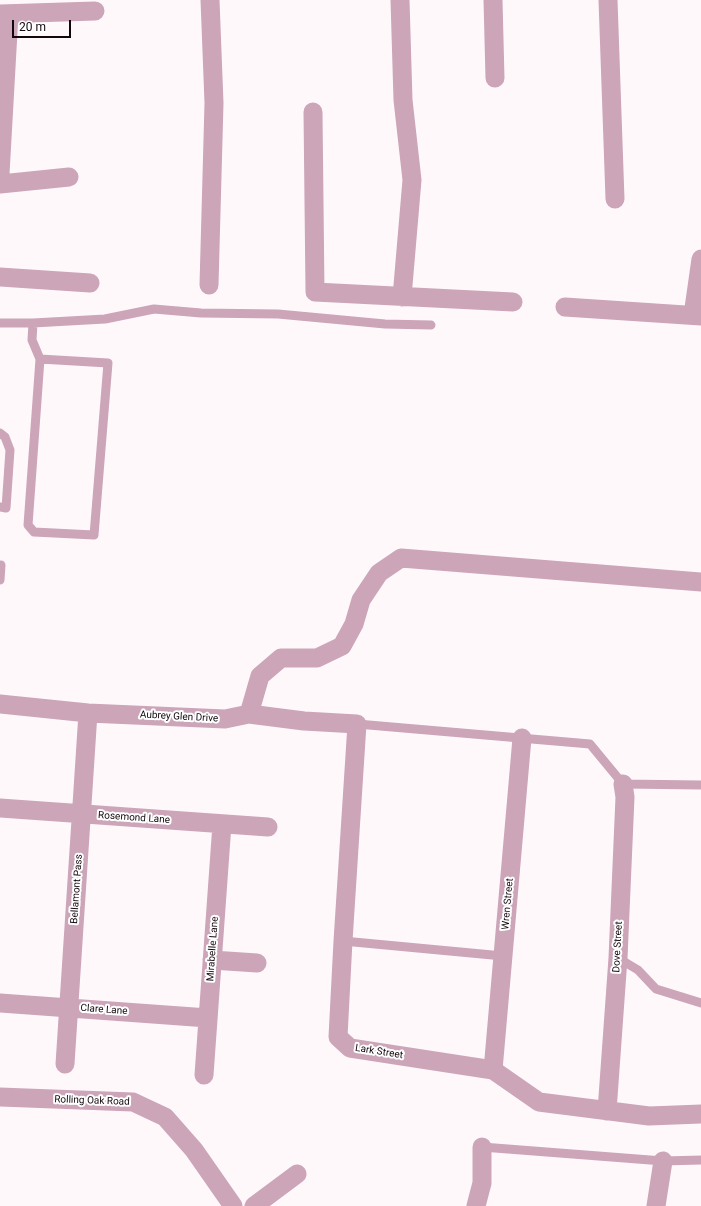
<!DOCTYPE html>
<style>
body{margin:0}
#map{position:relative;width:701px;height:1206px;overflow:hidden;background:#fff8fb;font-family:Roboto,sans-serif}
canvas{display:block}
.scale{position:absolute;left:12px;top:20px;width:59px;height:18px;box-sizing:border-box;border:2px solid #12070d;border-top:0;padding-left:5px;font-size:12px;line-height:14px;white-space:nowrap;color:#12070d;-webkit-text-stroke:3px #fff;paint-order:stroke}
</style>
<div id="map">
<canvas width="701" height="1206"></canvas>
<div class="scale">20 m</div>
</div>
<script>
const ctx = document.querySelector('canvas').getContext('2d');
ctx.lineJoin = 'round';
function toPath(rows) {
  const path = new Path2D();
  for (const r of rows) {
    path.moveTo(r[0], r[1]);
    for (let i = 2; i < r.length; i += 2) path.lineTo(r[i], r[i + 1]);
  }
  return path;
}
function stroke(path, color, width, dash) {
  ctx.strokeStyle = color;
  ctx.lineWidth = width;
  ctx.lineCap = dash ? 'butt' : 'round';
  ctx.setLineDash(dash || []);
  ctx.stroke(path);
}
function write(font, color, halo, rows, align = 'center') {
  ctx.font = font + ' Roboto,sans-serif';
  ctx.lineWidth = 4;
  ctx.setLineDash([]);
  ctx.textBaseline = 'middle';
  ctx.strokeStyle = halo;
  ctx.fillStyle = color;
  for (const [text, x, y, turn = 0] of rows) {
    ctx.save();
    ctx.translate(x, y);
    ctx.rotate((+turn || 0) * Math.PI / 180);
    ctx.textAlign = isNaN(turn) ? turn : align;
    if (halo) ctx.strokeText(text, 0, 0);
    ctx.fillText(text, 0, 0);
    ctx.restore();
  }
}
stroke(toPath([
 [0,323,33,323,105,319,154,309,201,313,278,314,385,324,431,325],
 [33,323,32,340,40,359,28,525,34,532,94,535,108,363,40,359],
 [0,433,5,437,10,450,6,508,0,507],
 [0,565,1,565,0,580],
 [357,724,590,744,623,784,701,785],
 [343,941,503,956],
 [618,958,638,970,656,989,701,1003],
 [482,1147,663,1161,701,1160]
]), '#cca5b8', 9);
stroke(toPath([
 [400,0,403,100,412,180,402,297],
 [493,0,495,78],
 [608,0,615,199],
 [0,14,95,11],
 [313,112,315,292,513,302],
 [0,174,9,14],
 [0,184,69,177],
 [0,277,90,283],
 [209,285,214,103,210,0],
 [565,307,701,316],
 [693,315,701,259],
 [0,704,88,713,225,719,249,714,304,721,357,724,343,941,338,1037,350,1048,493,1070,539,1102,649,1116,701,1114],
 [249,714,260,676,281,658,317,658,342,646,354,624,361,600,379,573,401,558,701,582],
 [0,808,268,827],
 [212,960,257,963],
 [0,1003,208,1018],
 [65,1064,88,713],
 [493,1070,522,738],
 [204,1075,222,824],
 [0,1097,133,1102,165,1117,194,1150,233,1206],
 [607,1111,618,958,625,797,623,784],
 [254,1206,297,1174],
 [476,1206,482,1183,482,1147],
 [656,1206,663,1161]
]), '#cca5b8', 19);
write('10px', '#12070d', '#fff', [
 ["Aubrey Glen Drive",179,717,3],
 ["Rosemond Lane",134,818,4],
 ["Bellamont Pass",77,889,-86],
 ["Wren Street",508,904,-85],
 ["Dove Street",618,947,-87],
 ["Mirabelle Lane",213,949,-86],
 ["Clare Lane",104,1010,4],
 ["Lark Street",379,1052,9],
 ["Rolling Oak Road",92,1101,2]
]);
</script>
